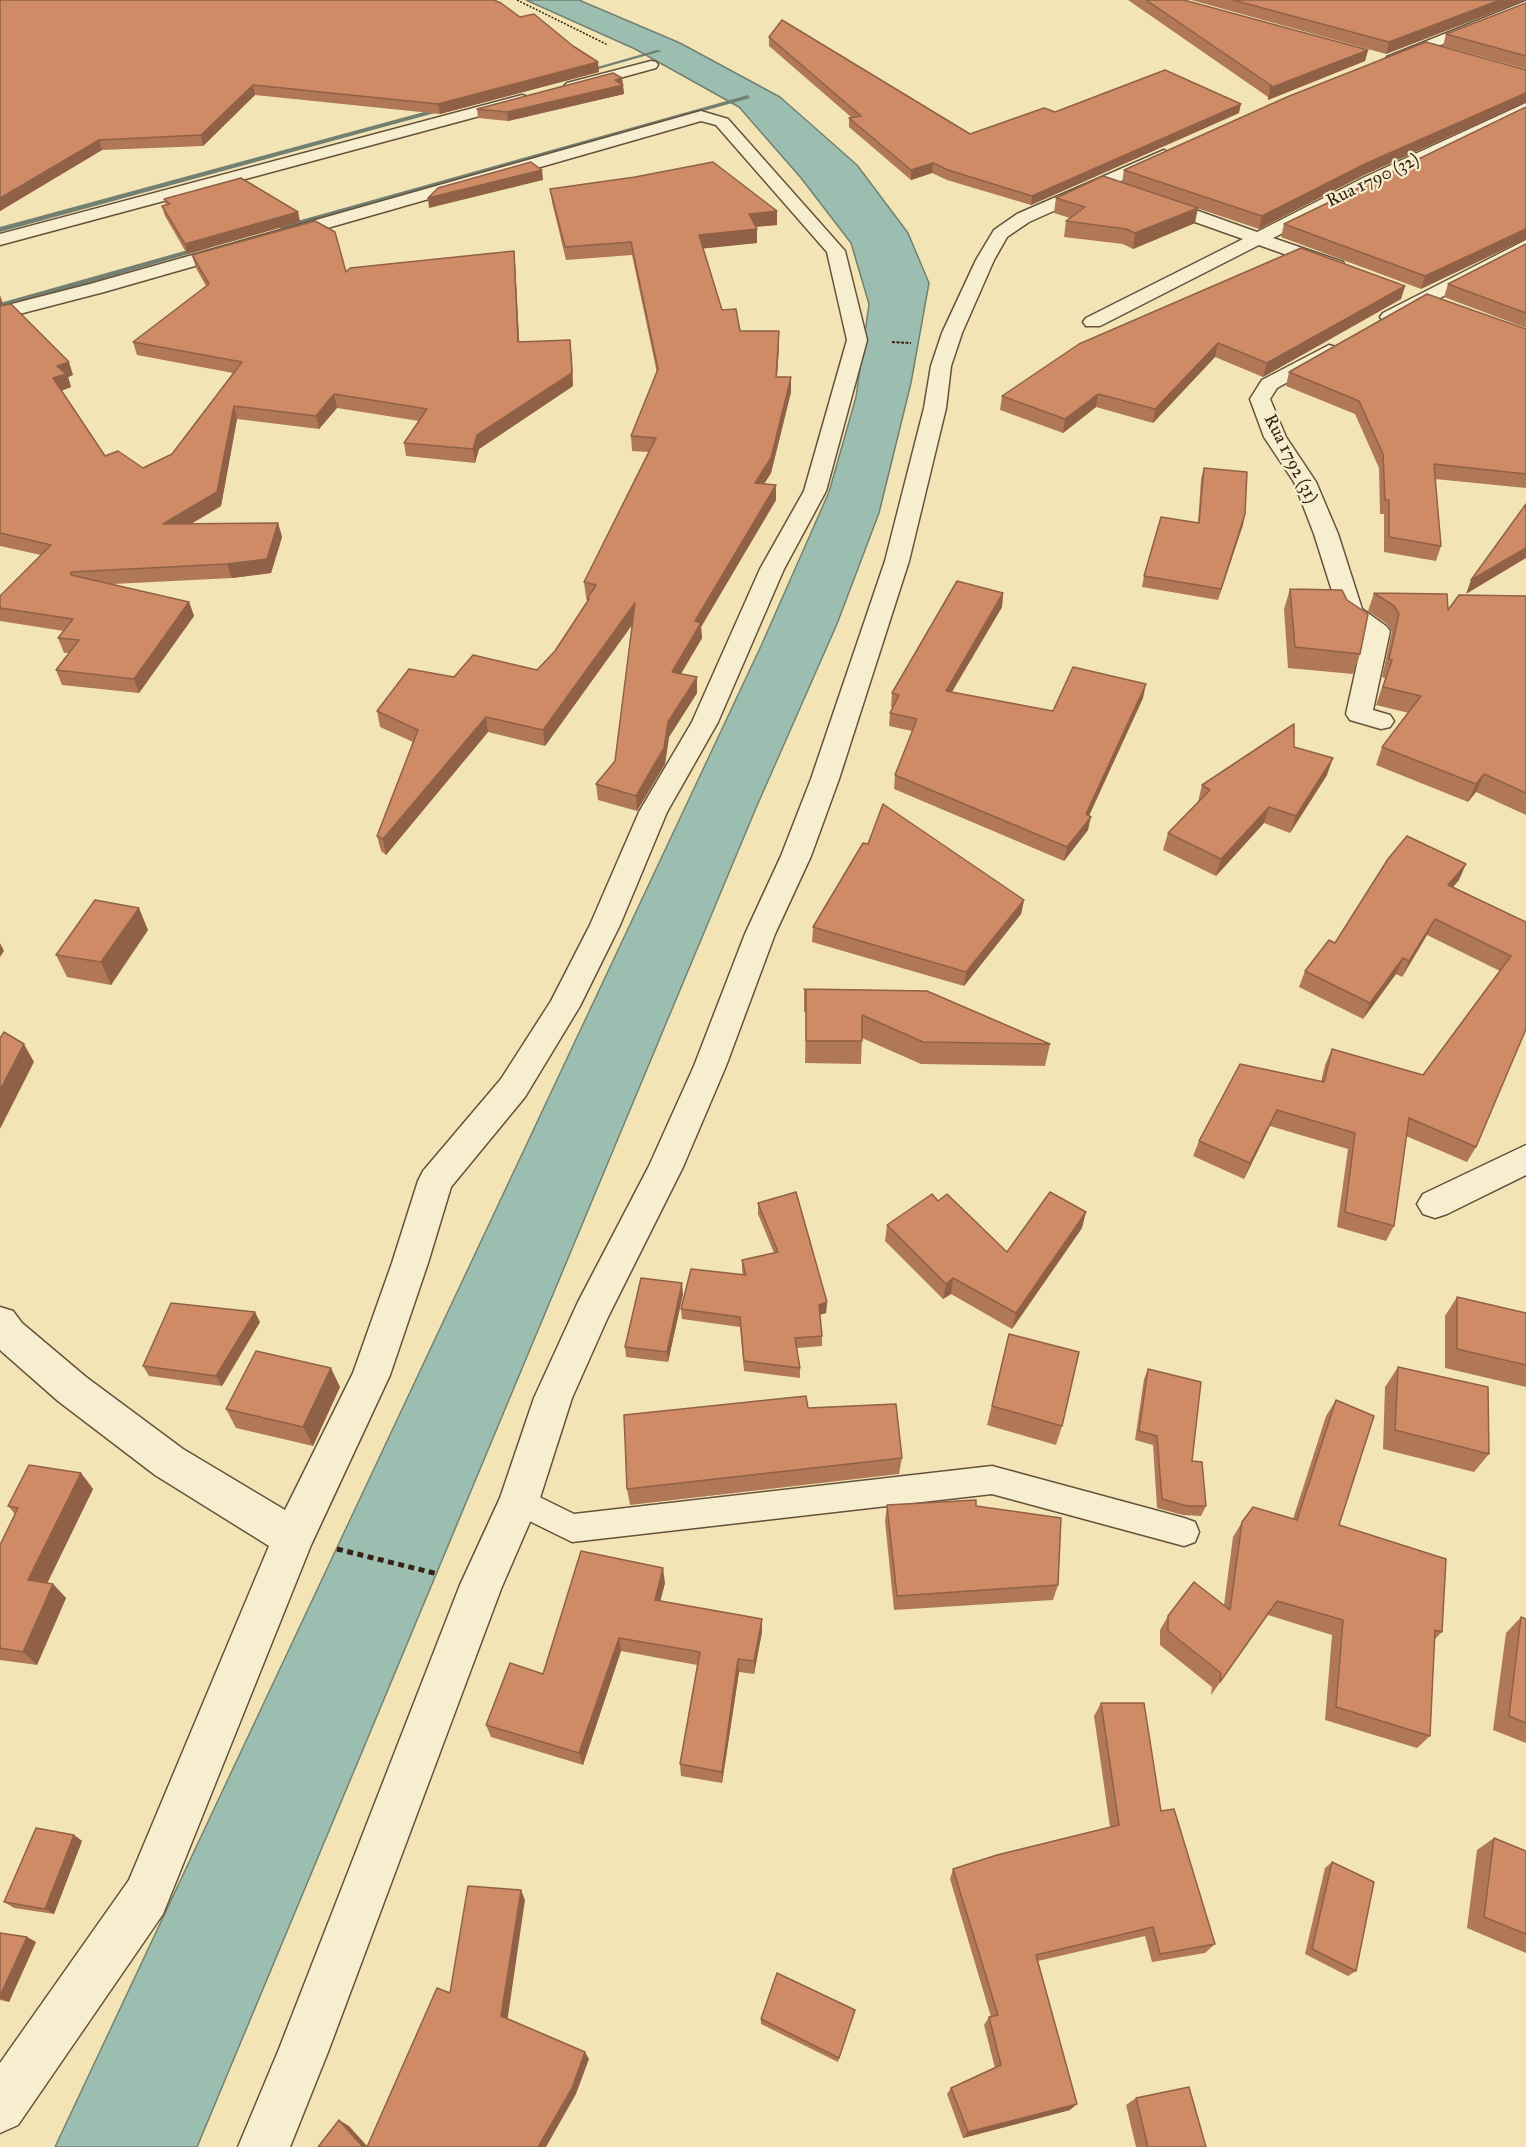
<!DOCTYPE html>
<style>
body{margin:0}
canvas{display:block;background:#f2e4b5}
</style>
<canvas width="1526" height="2147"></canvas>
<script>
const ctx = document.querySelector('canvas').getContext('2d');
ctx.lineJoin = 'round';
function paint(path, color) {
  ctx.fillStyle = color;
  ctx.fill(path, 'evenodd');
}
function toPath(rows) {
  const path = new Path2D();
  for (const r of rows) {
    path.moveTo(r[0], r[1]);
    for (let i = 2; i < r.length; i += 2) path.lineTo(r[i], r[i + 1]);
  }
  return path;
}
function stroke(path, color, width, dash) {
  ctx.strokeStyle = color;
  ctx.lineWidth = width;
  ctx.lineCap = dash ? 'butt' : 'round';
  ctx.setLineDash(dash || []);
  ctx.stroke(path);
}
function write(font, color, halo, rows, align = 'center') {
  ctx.font = font + ' "IM FELL Great Primer",serif';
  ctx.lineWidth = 4.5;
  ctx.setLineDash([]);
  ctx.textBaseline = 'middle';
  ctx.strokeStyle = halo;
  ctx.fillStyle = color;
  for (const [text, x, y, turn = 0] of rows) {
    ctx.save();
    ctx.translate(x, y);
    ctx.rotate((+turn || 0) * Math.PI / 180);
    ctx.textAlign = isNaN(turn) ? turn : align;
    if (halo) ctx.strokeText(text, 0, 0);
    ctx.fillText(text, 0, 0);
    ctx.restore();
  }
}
const water = toPath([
 [526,0,579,0,680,43,780,97,857,165,908,233,929,283,911,383,879,513,837,624,756,808,197,2147,55,2147,761,646,829,492,856,397,869,304,851,243,801,178,739,107,635,49,526,0]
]);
paint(water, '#9bbeb0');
stroke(water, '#738071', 1.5);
paint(toPath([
 [657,50,662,51,581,74,576,73,657,50],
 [748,95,750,98,283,229,276,227,748,95],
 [446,106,453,108,0,232,0,227,446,106],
 [202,246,209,248,0,309,0,303,202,246]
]), '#738071');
const lane = toPath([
 [992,1466,1184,1518,1195,1522,1199,1532,1195,1542,1184,1546,992,1494,572,1542,509,1511,504,1501,509,1491,519,1487,574,1514,992,1466]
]);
const street = toPath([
 [1526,1,1526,10,1397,63,1387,63,1385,60,1387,57,1526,1],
 [651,61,656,62,658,65,656,68,572,91,564,86,567,83,651,61],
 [522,95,528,97,530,100,528,103,0,245,0,234,522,95],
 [1526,103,1526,114,1377,185,1273,238,1343,262,1345,266,1343,270,1329,270,1259,245,1100,326,1086,326,1083,322,1086,318,1243,239,1147,205,1144,201,1147,197,1159,197,1257,232,1365,177,1526,103],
 [701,111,728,119,845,251,867,340,826,491,784,569,718,722,667,812,620,925,580,1006,525,1097,451,1187,428,1263,390,1375,311,1545,163,1914,18,2125,0,2133,0,2063,129,1880,269,1546,155,1475,58,1401,0,1350,0,1307,13,1311,22,1323,86,1377,183,1449,285,1510,353,1373,392,1263,418,1181,423,1171,501,1079,551,1001,590,925,639,812,692,722,760,569,804,491,847,340,827,252,716,125,701,121,104,292,0,319,0,307,90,284,701,111],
 [1164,150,1172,155,1170,159,1029,222,1007,237,994,260,962,333,951,366,946,408,909,561,839,779,811,856,775,934,726,1066,683,1167,608,1317,572,1398,539,1501,501,1589,328,2052,290,2147,238,2147,279,2049,460,1585,500,1498,534,1398,578,1302,649,1166,694,1066,745,934,781,856,811,779,885,561,924,408,931,366,942,333,976,260,994,230,1017,214,1164,150],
 [1526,240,1526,252,1397,321,1383,321,1380,317,1383,313,1526,240],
 [1329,345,1336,347,1339,351,1336,355,1277,388,1270,399,1286,437,1316,482,1338,534,1362,609,1386,626,1390,631,1373,710,1390,715,1394,721,1390,727,1381,729,1350,720,1346,714,1364,633,1342,618,1339,613,1314,534,1294,482,1264,437,1250,399,1262,380,1329,345],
 [1526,1145,1526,1175,1447,1214,1435,1218,1423,1214,1417,1204,1423,1194,1526,1145]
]);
stroke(lane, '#66523c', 3);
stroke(street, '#66523c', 3);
stroke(toPath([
 [517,0,608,45]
]), '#382213', 1.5, [2, 1.5]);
stroke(toPath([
 [892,342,911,343]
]), '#382213', 2, [3, 1.5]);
stroke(toPath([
 [337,1549,438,1574]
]), '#382213', 5, [6, 4.5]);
paint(lane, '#f7edcf');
paint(street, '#f7edcf');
paint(toPath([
 [0,0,520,17,599,72,440,114,255,95,203,146,102,150,0,211],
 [1128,0,1184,0,1368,50,1365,61,1268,100,1268,97],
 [1191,0,1525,0,1386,54],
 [1526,3,1526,69,1443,46,1446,34],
 [769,37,970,134,1055,112,1239,113,1031,205,947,180,932,173,911,180,849,127,849,118,851,117,769,46],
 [1526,70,1526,102,1364,175,1259,229,1122,183,1124,170],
 [622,78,624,94,508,121,478,118,477,109],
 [1526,107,1421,289,1281,237,1284,224],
 [550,189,777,225,756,227,757,243,703,248,722,310,740,331,779,346,777,377,791,377,791,392,771,473,764,484,776,500,701,627,702,638,681,674,697,677,697,693,669,737,665,764,637,811,598,800,596,784,615,761,633,624,545,746,488,732,386,855,381,851,377,836,413,742,380,727,377,711,454,677,537,670,555,651,587,602,587,598,586,597,584,582,648,452,632,451,631,436,657,373,632,255,566,260,552,202],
 [1056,198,1195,223,1133,249,1123,244,1064,237,1066,221,1070,218,1054,213],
 [164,199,298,212,300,222,187,254,165,216,162,206,166,205],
 [1526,244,1526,328,1444,297,1448,284],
 [514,251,515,263,519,342,572,353,573,386,479,449,475,463,406,456,404,443,419,421,337,408,319,429,237,419,221,506,191,524,278,523,282,537,271,573,232,578,113,584,189,602,194,616,139,693,62,685,56,670,69,653,64,653,58,638,64,631,0,621,0,596,41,555,0,546,0,306,73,375,68,377,71,387,61,391,105,456,143,468,172,454,233,373,137,355,133,342,206,286,196,268,192,255,346,272],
 [1405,286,1401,299,1263,377,1215,357,1153,423,1096,407,1063,433,1000,410,1002,396],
 [1526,329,1526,488,1435,479,1441,546,1436,561,1384,552,1384,514,1380,514,1379,468,1355,414,1286,386,1289,372],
 [1204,468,1245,514,1218,600,1142,587,1144,576,1198,523,1201,479],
 [1290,589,1360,654,1353,674,1288,668,1284,609],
 [1003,593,1002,607,952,692,1053,711,1143,698,1089,816,1088,830,1064,861,894,789,895,775,912,731,889,726,890,713,893,707,891,707,892,693],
 [1374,593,1448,610,1526,596,1526,815,1476,792,1468,802,1376,765,1382,747,1409,713,1376,705,1385,678,1382,677,1392,631,1387,624,1368,611],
 [1294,747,1327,775,1290,833,1264,823,1216,876,1163,850,1168,833,1198,802,1202,785],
 [1459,880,1453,887,1526,922,1476,1147,1467,1162,1406,1136,1394,1226,1386,1241,1337,1227,1348,1149,1270,1126,1244,1179,1193,1156,1199,1141,1321,1082,1325,1065,1332,1049,1423,1075,1500,971,1427,935,1402,977,1396,974,1363,1019,1299,987,1305,971,1335,943],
 [1024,900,1021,914,964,986,812,942,813,927],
 [148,930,111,985,67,977,56,955],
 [804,989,1050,1044,1045,1066,921,1064,862,1038,861,1064,805,1063,806,1012,804,1012],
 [938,1201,1007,1252,1082,1228,1012,1329,951,1294,943,1299,885,1241,887,1225],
 [758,1203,827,1302,826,1313,820,1315,822,1336,822,1346,797,1348,800,1368,800,1378,744,1371,740,1327,682,1319,681,1309,743,1275,742,1270,742,1260,774,1253,758,1214],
 [683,1294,668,1362,626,1357,625,1347],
 [1457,1297,1526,1313,1526,1387,1445,1368,1445,1316],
 [260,1322,222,1386,149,1376,143,1366],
 [1009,1334,1062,1426,1056,1445,987,1425],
 [1398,1367,1489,1454,1474,1472,1383,1449,1385,1387],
 [1148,1369,1192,1461,1206,1506,1201,1516,1183,1515,1157,1508,1153,1445,1135,1440,1144,1379],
 [340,1387,313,1446,236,1428,226,1409],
 [1336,1400,1339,1525,1442,1632,1434,1640,1430,1736,1417,1748,1325,1720,1332,1635,1268,1615,1211,1695,1212,1687,1160,1645,1160,1630,1168,1616,1224,1605,1233,1537,1242,1522,1293,1519,1326,1416],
 [808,1408,902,1458,899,1474,630,1505,627,1489],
 [81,1473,93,1489,47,1583,53,1584,66,1598,37,1665,0,1660,0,1545,15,1514,8,1506],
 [887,1505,976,1506,1058,1585,1053,1600,894,1610,885,1521],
 [665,1583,660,1601,762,1619,762,1632,754,1674,739,1672,722,1783,681,1776,680,1764,697,1665,621,1651,583,1765,491,1737,486,1725,543,1674],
 [1521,1617,1526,1619,1526,1743,1493,1730,1506,1633],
 [1101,1703,1161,1811,1215,1944,1205,1953,1152,1962,1145,1936,1038,1961,1070,2110,963,2138,947,2094,951,2088,995,2068,984,2025,989,2017,991,2017,950,1879,953,1869,1110,1827,1094,1716],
 [74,1835,82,1841,54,1914,14,1908,4,1902],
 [1494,1838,1526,1851,1526,1953,1467,1928,1477,1850],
 [1332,1862,1356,1971,1348,1976,1305,1954,1325,1868],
 [0,1933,27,1937,36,1942,9,2002,0,2000],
 [855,2010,838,2062,761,2024,761,2019],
 [1136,2098,1206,2147,1136,2147,1126,2105]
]), '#b17857');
paint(toPath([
 [1500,0,1525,0,1386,54,1389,42],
 [1368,50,1365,61,1268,100,1270,88],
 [598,62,599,72,440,114,438,104],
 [622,78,624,94,508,121,507,112],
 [253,85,255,95,203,146,201,135],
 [1526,93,1526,102,1364,175,1259,229,1262,216,1367,163],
 [1241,104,1239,113,1031,205,1032,196],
 [99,140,102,150,0,211,0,198],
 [933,163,932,173,911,180,911,170],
 [542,170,543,180,429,208,428,198],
 [1198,208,1195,223,1133,249,1135,233],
 [777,211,777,225,749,227,749,214],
 [298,212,300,222,187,254,185,244],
 [757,229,757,243,699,249,699,235],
 [1526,229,1526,239,1421,289,1425,276],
 [514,251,515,263,520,355,518,342],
 [1405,286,1401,299,1263,377,1267,363],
 [0,295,3,304,0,306],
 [779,331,779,346,776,392,776,377],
 [570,340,573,386,479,449,475,463,473,449,477,435],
 [1218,343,1215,357,1153,423,1155,409],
 [69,362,73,375,68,377,71,387,58,392,53,378,57,366],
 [791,377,791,392,771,473,755,498,755,483],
 [334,394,337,408,319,429,316,416],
 [1098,394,1096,407,1063,433,1065,419],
 [234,406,237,419,221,506,167,538,163,524],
 [776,485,776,500,701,627,702,638,673,687,672,672,695,621],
 [1245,514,1243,525,1218,600,1221,589],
 [278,523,282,537,271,573,232,578,227,564],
 [1526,548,1526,558,1466,594,1471,580],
 [1003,593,1002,607,944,705,946,691],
 [189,602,194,616,139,693,134,679],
 [635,603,636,619,545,746,543,730],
 [697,677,697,693,669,737,665,764,637,811,636,796,668,722],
 [1146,684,1143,698,1085,824,1091,817,1088,830,1064,861,1067,847,1086,814],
 [486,717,488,732,386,855,383,839],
 [1333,758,1327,775,1290,833,1296,816],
 [1484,774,1476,792,1468,802,1476,784],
 [1269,807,1264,823,1216,876,1221,859],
 [1466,864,1459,880,1441,901,1448,885],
 [1024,900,1021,914,964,986,966,972],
 [139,908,148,930,111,985,101,962],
 [1435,919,1427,935,1402,977,1409,961],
 [0,943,4,951,0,957],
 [1403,958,1396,974,1363,1019,1370,1003],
 [24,1044,34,1062,0,1129,0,1090],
 [1277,1110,1270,1126,1244,1179,1250,1163],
 [1086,1212,1082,1228,1012,1329,1016,1313],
 [953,1278,951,1294,943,1299,946,1284],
 [682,1283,683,1294,668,1362,667,1352],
 [827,1302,826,1313,818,1315,819,1305],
 [255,1312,260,1322,222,1386,216,1376],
 [331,1368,340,1387,313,1446,303,1427],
 [81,1473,93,1489,42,1594,28,1580],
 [663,1568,665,1583,657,1614,655,1600],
 [53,1584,66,1598,37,1665,23,1652],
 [762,1619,762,1632,754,1674,754,1661],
 [619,1638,621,1651,583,1765,579,1753],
 [738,1659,739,1672,722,1783,722,1772],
 [74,1835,82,1841,54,1914,45,1909],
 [521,1890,525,1900,507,2023,501,2016],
 [27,1937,36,1942,9,2002,0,1998,0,1996],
 [585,2052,589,2059,576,2094,546,2147,538,2147],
 [1077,2104,1070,2110,963,2138,968,2132],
 [339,2120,349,2126,368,2147,363,2147]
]), '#906147');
const building = toPath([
 [0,0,494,0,501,3,520,17,534,14,573,46,598,62,438,104,253,85,201,135,99,140,0,198,0,0],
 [1146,0,1184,0,1368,50,1270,88,1272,86,1146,0],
 [1233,0,1500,0,1389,42,1233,0],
 [1526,3,1526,56,1446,34,1526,3],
 [782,20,970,134,1044,108,1055,112,1165,70,1241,104,1032,196,948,170,933,163,911,170,849,118,861,116,769,37,782,20],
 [1426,42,1526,70,1526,93,1367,163,1262,216,1124,170,1287,97,1426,42],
 [613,73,622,78,615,80,623,85,507,112,477,109,613,73],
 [1526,107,1526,229,1425,276,1284,224,1526,107],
 [531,162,542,170,428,198,438,188,531,162],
 [713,162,777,211,749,214,757,229,699,235,722,310,736,309,740,331,779,331,776,377,791,377,771,458,755,483,776,485,695,621,701,623,672,672,697,677,668,722,664,748,636,796,596,784,615,761,635,603,543,730,486,717,383,839,377,836,418,730,377,711,409,669,454,677,473,655,537,670,555,651,589,599,587,599,596,585,584,582,656,438,631,436,658,369,631,242,565,247,550,189,635,177,713,162],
 [1103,176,1198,208,1135,233,1126,229,1066,221,1085,207,1056,198,1103,176],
 [241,178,298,212,185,244,162,206,170,204,164,199,241,178],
 [315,221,335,232,346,272,350,268,514,251,518,342,570,340,572,373,477,435,473,449,404,443,427,409,334,394,316,416,234,406,217,492,163,524,278,523,267,559,227,564,71,572,71,575,189,602,134,679,56,670,79,640,58,638,73,619,0,608,0,596,51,545,0,533,0,306,11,304,69,362,57,366,66,374,53,378,105,456,118,451,143,468,172,454,242,362,133,342,209,284,192,255,315,221],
 [1526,244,1526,313,1448,284,1526,244],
 [1301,248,1405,286,1267,363,1218,343,1155,409,1098,394,1065,419,1002,396,1079,344,1301,248],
 [1427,294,1526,329,1526,474,1434,464,1441,546,1389,537,1389,500,1385,500,1383,454,1359,401,1289,372,1427,294],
 [1204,468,1247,472,1245,514,1221,589,1144,576,1161,517,1199,523,1204,468],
 [1526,504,1526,548,1471,580,1526,504],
 [957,581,1003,593,946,691,1053,711,1073,667,1146,684,1086,814,1091,817,1067,847,895,775,917,719,890,713,899,695,892,693,957,581],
 [1290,589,1342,590,1347,600,1368,614,1360,654,1295,647,1290,589],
 [1374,593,1447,594,1448,610,1459,595,1526,596,1526,793,1484,774,1476,784,1382,747,1421,696,1383,687,1392,660,1389,659,1399,614,1394,606,1374,593],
 [1294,724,1294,747,1333,758,1296,816,1269,807,1221,859,1168,833,1210,790,1202,785,1294,724],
 [883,804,1024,900,966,972,813,927,863,843,868,844,883,804],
 [1407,836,1466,864,1448,885,1526,922,1526,1029,1476,1147,1409,1118,1394,1226,1345,1212,1355,1133,1277,1110,1250,1163,1199,1141,1240,1064,1324,1082,1332,1049,1423,1075,1511,956,1435,919,1409,961,1403,958,1370,1003,1305,971,1329,940,1335,943,1388,859,1407,836],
 [95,900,139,908,101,962,56,955,95,900],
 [804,989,927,991,1050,1044,923,1042,862,1015,862,1041,806,1041,806,990,804,989],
 [4,1032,24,1044,0,1090,0,1038,4,1032],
 [796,1192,827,1302,819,1305,822,1336,795,1338,800,1368,744,1361,740,1317,681,1309,691,1269,746,1275,742,1260,778,1252,758,1203,796,1192],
 [1050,1192,1086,1212,1016,1313,953,1278,946,1284,887,1225,932,1194,938,1201,947,1194,1007,1252,1050,1192],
 [641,1278,682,1283,667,1352,625,1347,641,1278],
 [1457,1297,1526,1313,1526,1365,1457,1349,1457,1297],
 [171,1303,255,1312,216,1376,143,1366,171,1303],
 [1009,1334,1079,1352,1062,1426,992,1406,1009,1334],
 [256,1351,331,1368,303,1427,226,1409,256,1351],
 [1398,1367,1488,1387,1489,1454,1395,1430,1398,1367],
 [1148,1369,1201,1382,1192,1461,1202,1462,1206,1506,1187,1506,1162,1499,1157,1436,1139,1431,1148,1369],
 [806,1396,808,1408,896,1404,902,1458,627,1489,624,1415,806,1396],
 [1336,1400,1374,1416,1339,1525,1446,1559,1442,1632,1435,1630,1430,1736,1336,1707,1343,1620,1277,1601,1220,1682,1221,1673,1168,1631,1168,1616,1194,1582,1230,1610,1242,1522,1253,1507,1297,1520,1336,1400],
 [29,1465,81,1473,28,1580,53,1584,23,1652,0,1648,0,1545,18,1508,8,1506,29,1465],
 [976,1500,976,1506,1061,1518,1058,1585,897,1596,887,1505,976,1500],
 [581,1551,663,1568,655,1600,762,1619,754,1661,738,1659,722,1772,680,1764,700,1652,619,1638,579,1753,486,1725,510,1663,543,1674,581,1551],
 [1521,1617,1526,1619,1526,1723,1509,1716,1521,1617],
 [1101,1703,1144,1703,1161,1811,1174,1809,1215,1944,1160,1954,1153,1927,1036,1955,1077,2104,968,2132,951,2088,1001,2065,989,2017,998,2015,953,1869,997,1855,1119,1825,1101,1703],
 [36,1828,74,1835,45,1909,4,1902,36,1828],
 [1494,1838,1526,1851,1526,1934,1484,1917,1494,1838],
 [1332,1862,1374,1882,1356,1971,1312,1949,1332,1862],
 [468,1886,521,1890,501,2016,585,2052,572,2088,538,2147,367,2147,437,1988,450,1993,468,1886],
 [0,1933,27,1937,0,1996,0,1933],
 [777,1973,855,2010,839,2058,761,2019,777,1973],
 [1189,2087,1206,2147,1148,2147,1136,2098,1189,2087],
 [339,2120,363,2147,318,2147,339,2120]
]);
paint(building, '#ce8b65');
stroke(building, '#906147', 1.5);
write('18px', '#382213', '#f7edcf', [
 ["Rua 1790 (32)",1373,181,-26],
 ["Rua 1792 (31)",1290,459,63]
]);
</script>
